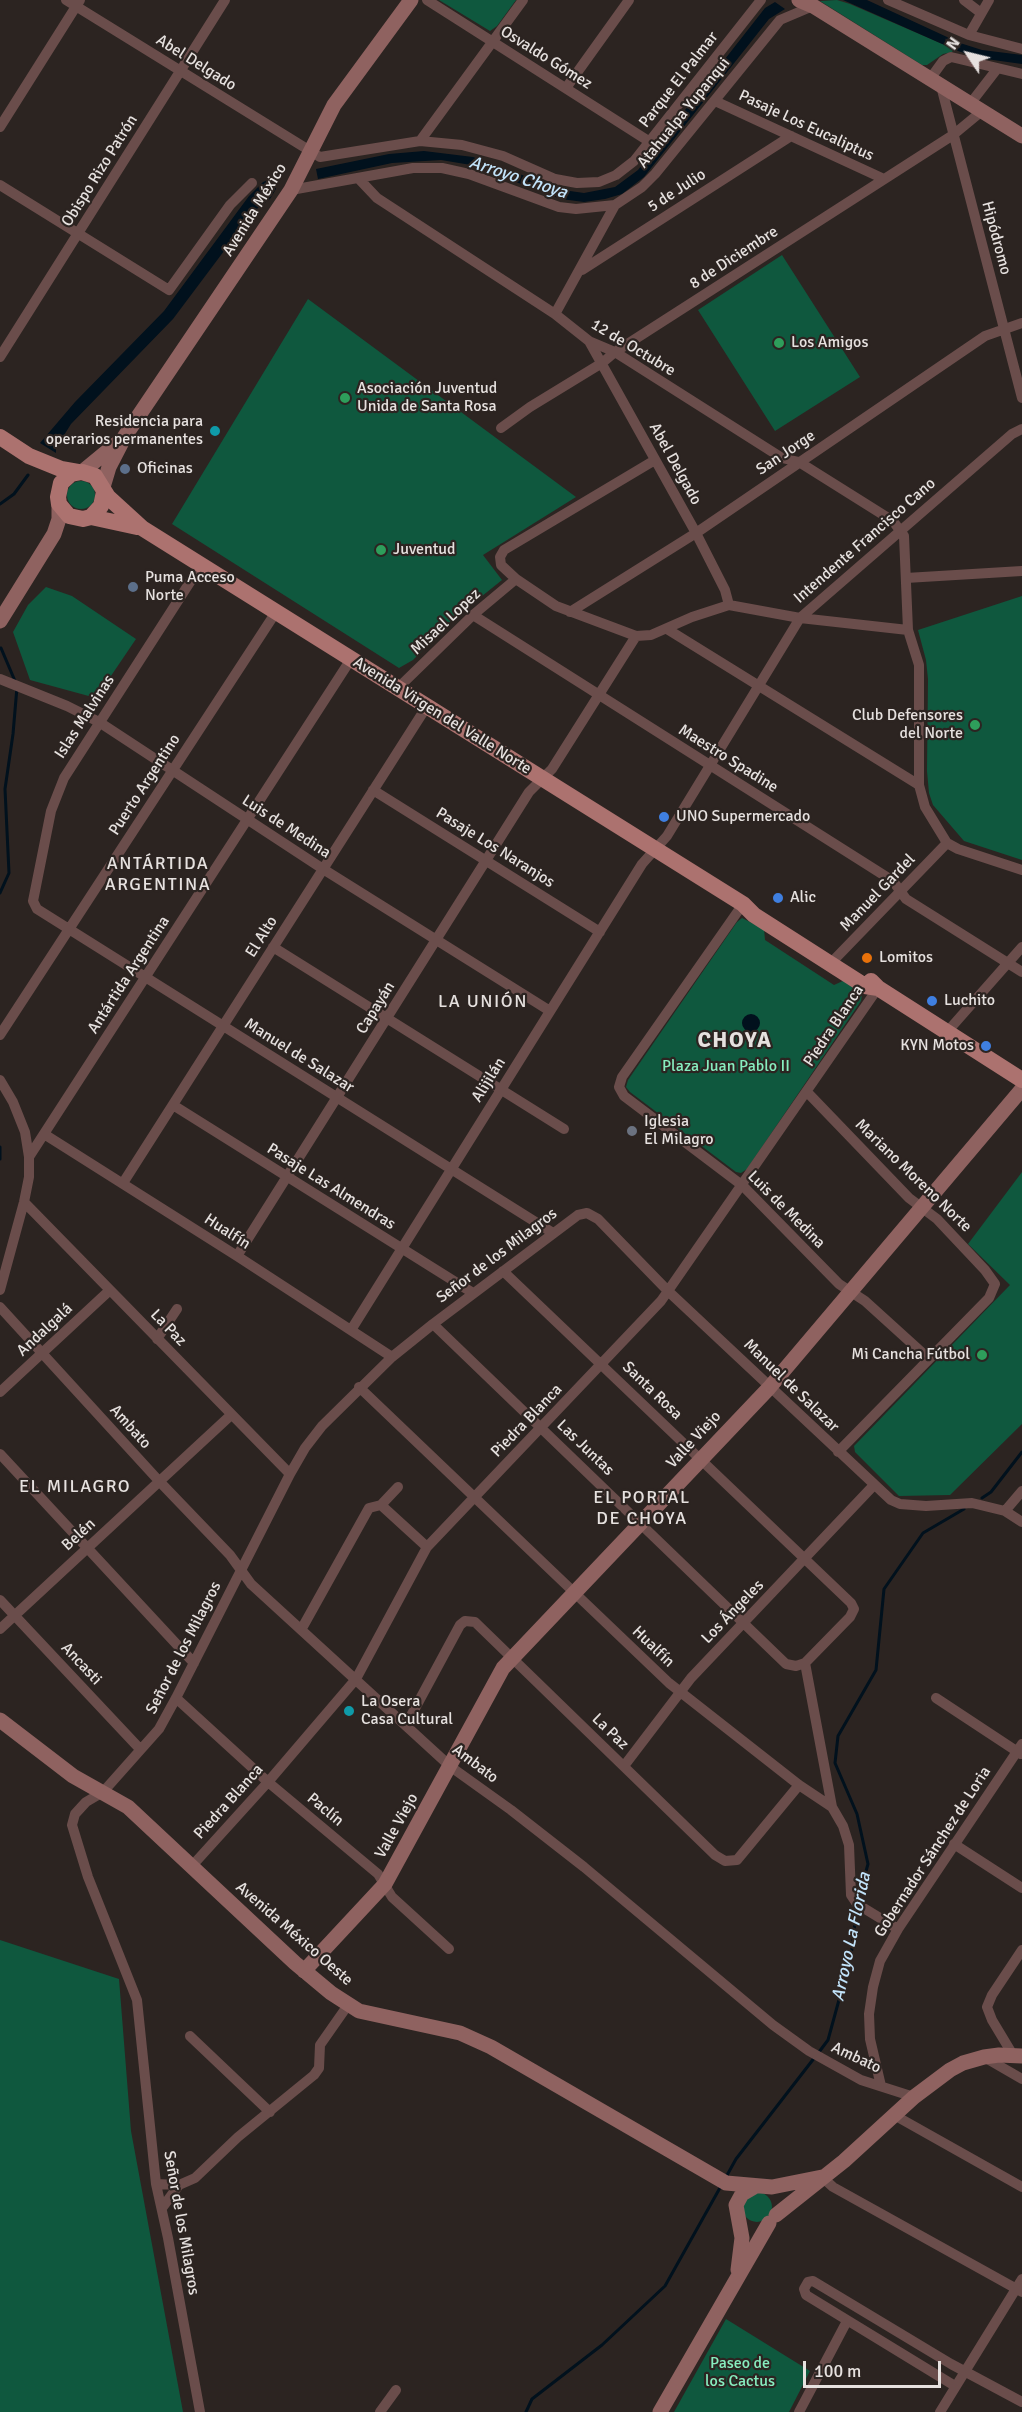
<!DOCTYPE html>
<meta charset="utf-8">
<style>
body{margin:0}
#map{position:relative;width:1022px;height:2412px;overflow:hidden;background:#2c2421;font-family:Signika,sans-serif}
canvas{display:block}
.north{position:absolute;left:938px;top:24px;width:60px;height:60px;-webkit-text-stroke:4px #2c2421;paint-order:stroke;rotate:305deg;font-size:16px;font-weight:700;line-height:24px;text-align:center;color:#e6e1df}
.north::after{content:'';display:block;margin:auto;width:21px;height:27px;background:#e6e1df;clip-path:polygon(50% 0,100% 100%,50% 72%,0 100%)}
.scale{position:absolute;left:803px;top:2361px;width:138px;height:27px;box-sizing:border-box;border:3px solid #e6e1df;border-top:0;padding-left:8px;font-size:18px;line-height:21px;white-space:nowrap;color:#e6e1df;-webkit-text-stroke:4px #2c2421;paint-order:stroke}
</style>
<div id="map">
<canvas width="1022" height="2412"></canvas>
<div class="north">N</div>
<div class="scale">100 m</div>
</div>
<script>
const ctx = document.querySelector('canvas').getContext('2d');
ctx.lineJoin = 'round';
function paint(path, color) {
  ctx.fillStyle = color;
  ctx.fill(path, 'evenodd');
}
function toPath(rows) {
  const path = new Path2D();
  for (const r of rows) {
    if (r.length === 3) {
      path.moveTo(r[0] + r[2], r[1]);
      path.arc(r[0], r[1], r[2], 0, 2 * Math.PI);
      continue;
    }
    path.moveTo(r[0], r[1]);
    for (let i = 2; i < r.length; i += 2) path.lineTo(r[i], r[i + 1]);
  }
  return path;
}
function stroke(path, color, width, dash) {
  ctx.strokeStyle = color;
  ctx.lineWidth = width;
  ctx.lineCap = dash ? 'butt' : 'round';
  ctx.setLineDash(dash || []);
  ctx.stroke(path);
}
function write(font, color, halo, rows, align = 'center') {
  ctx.font = font + ' Signika,sans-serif';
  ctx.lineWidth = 4.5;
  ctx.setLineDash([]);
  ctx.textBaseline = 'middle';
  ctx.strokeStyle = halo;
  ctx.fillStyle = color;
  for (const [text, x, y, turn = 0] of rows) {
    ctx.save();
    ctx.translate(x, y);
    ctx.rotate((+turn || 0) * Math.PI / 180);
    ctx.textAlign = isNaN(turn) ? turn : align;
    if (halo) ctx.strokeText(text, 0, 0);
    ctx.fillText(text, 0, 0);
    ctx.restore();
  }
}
paint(toPath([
 [439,0,516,0,497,26,490,31],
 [837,0,850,4,954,49,952,52,943,54,927,65,922,65,820,1],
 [782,255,860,377,775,431,698,310],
 [308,299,576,497,483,555,502,580,451,621,413,660,399,668,172,524],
 [81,495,14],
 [46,587,72,596,136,639,96,698,30,680,13,632,28,605],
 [1022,596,1022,860,964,841,933,805,929,793,927,771,928,679,926,660,918,630],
 [742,918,764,929,765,940,834,985,845,980,858,988,862,995,861,1001,747,1169,741,1173,736,1172,630,1092,626,1087,628,1080,737,922],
 [1022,1172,1022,1424,950,1495,899,1496,855,1452,854,1446,1010,1285,968,1244],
 [0,1940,119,1979,131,2131,183,2412,0,2412],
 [757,2207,15],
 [726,2319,810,2371,789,2412,674,2412]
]), '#0f583e');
paint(toPath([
 [843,0,867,0,960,43,982,50,1022,55,1022,64,979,58,958,51],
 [775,2,785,9,769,19,644,177,622,194,605,199,584,202,561,199,471,165,441,160,392,163,318,179,316,169,389,154,424,151,473,157,563,190,584,193,615,187,638,170,765,8],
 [273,178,276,189,270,199,254,211,173,319,71,424,56,448,56,453,40,443,75,402,164,311,249,196,263,182],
 [751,1023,9]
]), '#01111d');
stroke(toPath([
 [0,504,14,494,28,475],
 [1,648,15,681],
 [0,893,9,873,5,789,13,734,17,687],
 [0,1147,0,1159],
 [982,1498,991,1492,1022,1452],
 [858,1900,868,1864,857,1814,835,1763,838,1736,876,1670,884,1589,923,1533,964,1509],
 [819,2052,828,2040,851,1956,857,1906],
 [726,2177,736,2159,815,2057],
 [526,2412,532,2399,602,2345,665,2286,721,2186]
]), '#01111d', 3);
stroke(toPath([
 [66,0,320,157,420,141,462,145,503,156,555,179,577,183,599,182,616,175,634,161,761,0],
 [427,0,650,142],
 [888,0,969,35,1022,49],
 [964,0,981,13],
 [969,35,989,0],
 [930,79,943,61,951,57,1022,74],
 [941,86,1022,398],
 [566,88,629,0],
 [715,101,884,179],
 [970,104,997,69],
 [0,127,80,0],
 [420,141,523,0],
 [359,179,377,198,555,314,589,341,615,352,782,458,799,462,893,521,904,536,908,630,919,665,919,785,925,807,947,843,958,849,1022,870],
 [0,185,169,290,230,205,252,183],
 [291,190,413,168,442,168,469,174,559,207,576,209,615,205],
 [582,270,791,136],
 [555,314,615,205,642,187,655,174,780,20,813,6],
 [589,341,696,533,725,590,729,605],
 [0,357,225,0],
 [501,428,530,407,602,363,615,352,953,135,982,111],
 [655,460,504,550,500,557,501,565,516,579,556,606,636,636,651,635,692,617,729,605,800,618,908,630],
 [201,565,64,778,51,811,33,901,37,909,553,1233],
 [906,578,1022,571],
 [570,612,696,533,985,336,1022,323],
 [473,615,893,881,906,899,1022,972],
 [667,629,919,785],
 [0,679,67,706,99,722,323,869,550,1011],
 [398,688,473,615,516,579],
 [373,790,600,932],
 [743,904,622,1077,619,1087,624,1096,743,1186,839,1284,865,1301,929,1359],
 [273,947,564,1129],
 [830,964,947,843],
 [947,1032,1022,947],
 [0,1035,276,612],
 [0,1080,13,1102,25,1132,29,1157,29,1177,24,1202,0,1290],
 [807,1092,909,1198,937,1219,985,1270,995,1284,989,1298,838,1452],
 [173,1105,473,1293],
 [44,1134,237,1256,392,1357],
 [29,1157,351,659],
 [123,1183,427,706],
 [24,1202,290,1474],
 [237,1256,529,792,552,769,636,636],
 [0,1307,159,1481,230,1555,251,1584,451,1767,511,1810,584,1867,773,2025,809,2051,861,2080,914,2097],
 [433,1324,786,1664,796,1666,805,1663,850,1617,854,1609,851,1603,503,1271],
 [351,1330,642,864,667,836,800,618,1012,434,1022,429],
 [157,1339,177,1309],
 [359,1387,669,1683,799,1785,832,1807,843,1826,849,1845,851,1895,857,1904,898,1929],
 [0,1392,110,1290],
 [0,1454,194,1663],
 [381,1505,427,1547],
 [1005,1511,1022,1491],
 [0,1600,140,1749],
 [0,1629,231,1415],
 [301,1630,369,1508,381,1505,398,1487],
 [805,1663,832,1807],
 [176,1698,268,1782,378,1874,392,1897,449,1949],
 [936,1698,1021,1754],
 [406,1725,460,1625,465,1621,475,1622,715,1855,725,1861,737,1860,799,1785],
 [624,1766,691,1678,874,1485],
 [954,1844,1022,1888],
 [191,1867,268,1782,356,1679,427,1547,661,1301,878,988],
 [190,2036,270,2112],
 [1013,2055,992,2020,987,2007,992,1995,1022,1950],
 [984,2057,1022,2079],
 [881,2086,870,2039,869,2014,873,1987,880,1961,898,1929,1022,1744],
 [894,2115,1022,2187],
 [822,2177,833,2187,1022,2292],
 [156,2184,179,2185,195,2178,238,2137,314,2075,319,2068,320,2045,348,2005],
 [162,2208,179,2185],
 [955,2386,806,2295,804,2289,808,2282,813,2281,951,2364,1022,2402],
 [200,2412,168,2238,156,2184,137,2000,88,1877,72,1825,75,1814,86,1802,103,1792,159,1729,176,1698,290,1474,305,1448,322,1426,392,1357,433,1324,578,1215,587,1213,598,1219,668,1291,891,1500,900,1504,926,1506,972,1503,1005,1511,1022,1522],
 [380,2412,396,2390],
 [799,2412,847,2321],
 [940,2412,1022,2279]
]), '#6a4d4b', 10);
stroke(toPath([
 [799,0,813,6,1022,136],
 [82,472,116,444],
 [103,487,109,467,125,436,291,190,334,105,411,0],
 [0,621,54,534,59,519,59,504],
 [0,1720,73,1776,128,1807,295,1963,331,1993,359,2011,460,2033,491,2047,726,2183,772,2187,822,2177],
 [304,1971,385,1884,503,1668,769,1388,1022,1089],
 [776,2215,844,2161,914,2097,950,2070,963,2063,984,2057,999,2055,1022,2056],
 [738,2270,742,2238,736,2205,742,2194,754,2187],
 [660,2412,769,2223]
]), '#8f6260', 15);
stroke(toPath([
 [0,437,29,456,61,469,78,472],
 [104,492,101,506,91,517,83,519,69,516,59,504,58,497,61,483,71,474,82,472,95,476,108,497,142,528,743,904,754,915,865,986,878,988],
 [91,517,137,527],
 [871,981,878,988,1022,1080]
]), '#ac726f', 16);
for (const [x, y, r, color] of [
 [779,343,6,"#2e9e5b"],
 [345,398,6,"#2e9e5b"],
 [215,431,6,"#0f9aa8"],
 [125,469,6,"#5c6f8a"],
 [381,550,6,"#2e9e5b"],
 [133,587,6,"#5c6f8a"],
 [975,725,6,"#2e9e5b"],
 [664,817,6,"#3f7fe0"],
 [778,898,6,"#3f7fe0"],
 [867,958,6,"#e8710a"],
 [932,1001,6,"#3f7fe0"],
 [986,1046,6,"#3f7fe0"],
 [632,1131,6,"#6b7280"],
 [982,1355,6,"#2e9e5b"],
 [349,1711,6,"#0f9aa8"]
]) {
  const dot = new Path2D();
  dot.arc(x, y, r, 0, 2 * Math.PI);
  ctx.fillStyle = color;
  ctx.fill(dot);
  stroke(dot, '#2c2421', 2);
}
write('16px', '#e6e1df', '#2c2421', [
 ["Osvaldo Gómez",546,58,32],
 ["Abel Delgado",196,63,32],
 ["Parque El Palmar",679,80,-52],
 ["Atahualpa Yupanqui",684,113,-51],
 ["Pasaje Los Eucaliptus",806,126,25],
 ["Obispo Rizo Patrón",100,171,-58],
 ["5 de Julio",677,191,-33],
 ["Avenida México",255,210,-58],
 ["Hipódromo",996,238,75],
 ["8 de Diciembre",734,258,-33],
 ["12 de Octubre",633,348,31],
 ["San Jorge",786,453,-34],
 ["Abel Delgado",675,464,61],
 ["Intendente Francisco Cano",865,541,-41],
 ["Misael Lopez",446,622,-43],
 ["Avenida Virgen del Valle Norte",442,716,32],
 ["Islas Malvinas",85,717,-57],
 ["Maestro Spadine",728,759,32],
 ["Puerto Argentino",145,785,-57],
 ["Luis de Medina",286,827,33],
 ["Pasaje Los Naranjos",495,848,32],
 ["Manuel Gardel",878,893,-46],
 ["El Alto",262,937,-58],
 ["Antártida Argentina",129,975,-57],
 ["Capayán",376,1008,-58],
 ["Piedra Blanca",834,1026,-56],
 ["Manuel de Salazar",299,1056,32],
 ["Alijilán",489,1080,-58],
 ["Mariano Moreno Norte",913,1176,44],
 ["Pasaje Las Almendras",331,1187,32],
 ["Luis de Medina",786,1210,45],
 ["Hualfín",227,1232,33],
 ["Señor de los Milagros",497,1256,-37],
 ["La Paz",168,1328,46],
 ["Andalgalá",45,1330,-43],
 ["Manuel de Salazar",791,1386,44],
 ["Santa Rosa",652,1391,44],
 ["Piedra Blanca",527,1421,-46],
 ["Ambato",130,1427,48],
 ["Valle Viejo",694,1440,-47],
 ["Las Juntas",585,1448,44],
 ["Belén",79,1535,-43],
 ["Los Ángeles",733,1612,-46],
 ["Hualfín",653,1647,44],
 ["Señor de los Milagros",184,1648,-63],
 ["Ancasti",81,1664,47],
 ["La Paz",610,1732,44],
 ["Ambato",475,1764,37],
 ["Piedra Blanca",229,1802,-48],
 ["Paclín",325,1810,40],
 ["Valle Viejo",397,1826,-61],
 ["Gobernador Sánchez de Loria",933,1852,-57],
 ["Avenida México Oeste",294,1934,41],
 ["Ambato",856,2058,25],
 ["Señor de los Milagros",181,2223,80]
]);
write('16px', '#e6e1df', '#2c2421', [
 ["Los Amigos",791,343],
 ["Asociación Juventud",357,389],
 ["Unida de Santa Rosa",357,407],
 ["Residencia para",203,422,"right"],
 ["operarios permanentes",203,440,"right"],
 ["Oficinas",137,469],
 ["Juventud",393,550],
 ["Puma Acceso",145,578],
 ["Norte",145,596],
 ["Club Defensores",963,716,"right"],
 ["del Norte",963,734,"right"],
 ["UNO Supermercado",676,817],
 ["Alic",790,898],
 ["Lomitos",879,958],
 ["Luchito",944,1001],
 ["KYN Motos",974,1046,"right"],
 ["Iglesia",644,1122],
 ["El Milagro",644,1140],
 ["Mi Cancha Fútbol",970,1355,"right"],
 ["La Osera",361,1702],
 ["Casa Cultural",361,1720]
], 'left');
write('16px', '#87edbf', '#2c2421', [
 ["Plaza Juan Pablo II",726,1067],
 ["Paseo de",740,2364],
 ["los Cactus",740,2382]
]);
write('italic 18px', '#c2e3fa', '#2c2421', [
 ["Arroyo Choya",518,178,18],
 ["Arroyo La Florida",852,1937,-78]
]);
ctx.letterSpacing = '1.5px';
write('18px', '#e6e1df', '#2c2421', [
 ["ANTÁRTIDA",158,864],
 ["ARGENTINA",158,885],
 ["LA UNIÓN",483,1002],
 ["EL MILAGRO",75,1487],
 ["EL PORTAL",642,1498],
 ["DE CHOYA",642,1519]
]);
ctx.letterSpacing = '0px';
ctx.letterSpacing = '1.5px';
write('bold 22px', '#e6e1df', '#2c2421', [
 ["CHOYA",735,1041]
]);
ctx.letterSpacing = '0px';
</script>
